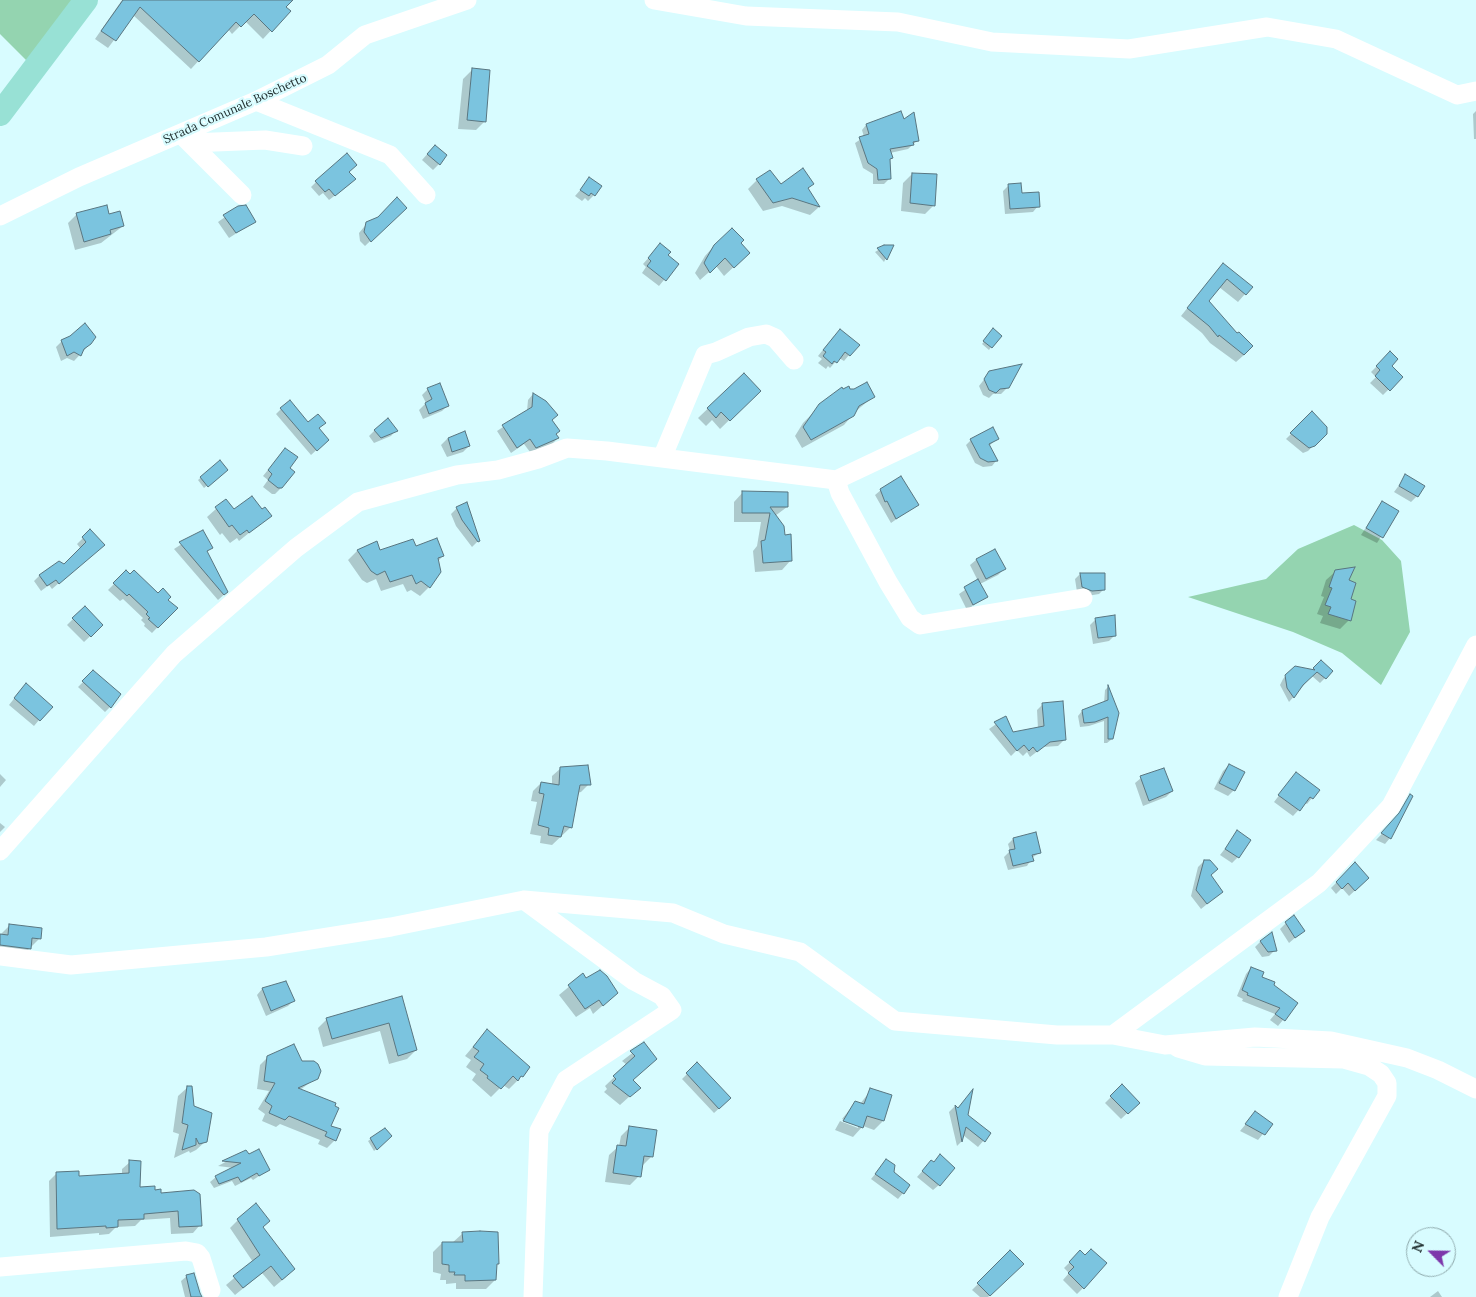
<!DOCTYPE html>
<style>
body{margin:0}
#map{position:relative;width:1476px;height:1297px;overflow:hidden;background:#d8fcff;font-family:Lora,serif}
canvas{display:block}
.north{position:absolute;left:1406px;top:1227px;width:50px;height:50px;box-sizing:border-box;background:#d8fcff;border:1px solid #8faaad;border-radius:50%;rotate:293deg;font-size:14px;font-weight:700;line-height:20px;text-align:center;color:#223031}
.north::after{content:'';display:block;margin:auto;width:18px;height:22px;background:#7d37ab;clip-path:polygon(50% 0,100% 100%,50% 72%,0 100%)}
</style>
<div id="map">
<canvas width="1476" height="1297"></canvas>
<div class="north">N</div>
</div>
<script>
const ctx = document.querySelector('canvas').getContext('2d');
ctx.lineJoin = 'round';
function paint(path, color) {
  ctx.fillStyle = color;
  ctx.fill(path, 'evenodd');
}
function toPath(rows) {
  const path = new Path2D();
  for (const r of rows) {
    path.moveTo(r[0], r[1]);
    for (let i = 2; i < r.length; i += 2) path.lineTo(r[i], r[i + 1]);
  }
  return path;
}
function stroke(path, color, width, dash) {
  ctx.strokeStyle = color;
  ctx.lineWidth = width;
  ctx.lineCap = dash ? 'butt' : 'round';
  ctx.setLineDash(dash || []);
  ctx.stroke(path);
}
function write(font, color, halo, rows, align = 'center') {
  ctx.font = font + ' Lora,serif';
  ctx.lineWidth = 4.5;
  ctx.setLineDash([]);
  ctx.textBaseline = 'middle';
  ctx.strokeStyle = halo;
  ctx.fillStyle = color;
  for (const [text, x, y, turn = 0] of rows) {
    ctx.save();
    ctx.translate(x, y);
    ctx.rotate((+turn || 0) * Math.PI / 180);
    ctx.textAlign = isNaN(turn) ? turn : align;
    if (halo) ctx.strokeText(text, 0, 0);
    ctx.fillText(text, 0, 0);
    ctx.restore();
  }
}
paint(toPath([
 [0,0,82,0,32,66,0,34],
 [1354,525,1382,540,1401,561,1410,632,1381,685,1342,653,1293,632,1188,597,1266,579,1298,549]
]), '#94d4b0');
paint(toPath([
 [122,0,291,0,285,7,289,11,263,39,245,21,232,34,228,29,191,69,133,15,108,48,95,39],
 [472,70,485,121,476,130,458,129,463,79],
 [1476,111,1476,139,1474,139,1473,114],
 [900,112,903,122,918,140,908,149,890,153,889,179,884,184,873,184,873,174,863,168,855,143,864,137,862,130,866,125],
 [429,152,439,164,433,170,422,160],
 [348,172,350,184,329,200,323,193,319,196,311,187,316,182],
 [912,174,934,205,925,214,901,211,903,183],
 [590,179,594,195,588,201,585,198,582,201,575,196],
 [757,180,781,186,813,184,807,189,819,207,810,215,782,206,763,211,748,189],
 [1009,185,1021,194,1038,206,1033,212,1005,214,1003,191],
 [239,207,254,222,229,238,218,222],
 [405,208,365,246,360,241,359,233,369,221],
 [77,214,123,226,101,243,75,250,68,223],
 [739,243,739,262,724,276,716,266,700,280,695,273,705,256,714,246],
 [660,245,667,255,677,264,659,286,642,273,646,267,643,264],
 [885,246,892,246,884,262,875,252],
 [1216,272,1251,287,1238,302,1219,287,1208,301,1244,355,1236,362,1210,343,1202,333,1181,316],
 [991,333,991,347,989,350,982,344],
 [834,336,849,355,844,361,839,358,830,368,828,366,826,369,818,363,822,359,818,356],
 [62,341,90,344,74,361,67,358,61,361,56,347],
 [1390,353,1390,366,1401,377,1383,395,1370,383,1376,377,1371,372],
 [744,374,750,400,720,429,712,420,706,426,698,418],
 [986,377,1008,387,1001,394,993,394,989,398,983,395,979,386],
 [428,389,448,405,442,411,423,419,419,410,426,403,422,395],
 [849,391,873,397,856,411,844,425,802,448,795,436,803,423,827,399],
 [533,394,551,420,558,438,552,444,530,452,524,444,511,453,497,431,527,411,528,400],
 [281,409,308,424,324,423,318,429,322,445,311,455,276,414],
 [1312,413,1326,433,1308,451,1303,453,1286,439],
 [375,430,396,430,391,436,374,443,369,436],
 [464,432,469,446,463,452,447,457,441,445,447,439],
 [997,439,989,446,996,461,992,466,983,467,975,463,966,445,971,440],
 [285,449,288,468,282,487,275,494,272,494,263,487,268,480,263,476],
 [219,462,223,472,204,488,198,480],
 [1406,476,1417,496,1411,502,1394,492],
 [881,490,918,504,891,523,875,495],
 [743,492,787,507,775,516,791,560,782,570,755,572,753,551,757,546,761,522,734,522,734,502],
 [226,500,234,511,262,511,270,516,239,541,237,538,230,543,222,533,220,535,207,517],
 [1382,503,1397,512,1377,543,1361,535],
 [457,508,479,540,472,547,456,526,451,514],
 [90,531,97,550,52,589,49,585,41,591,34,581,39,576,64,566,81,549,77,544],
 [202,531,211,548,206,553,227,592,218,600,174,549],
 [376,543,380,552,415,547,443,556,437,562,429,587,420,596,411,590,407,592,403,584,381,591,376,579,367,583,362,580,348,560,357,551],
 [995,550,1004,569,998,575,980,584,986,596,967,610,959,594,978,581,970,565,976,560],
 [1336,571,1347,581,1349,600,1349,620,1340,629,1320,623,1323,616,1317,614,1324,597,1321,596,1326,580],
 [126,572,176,608,152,633,144,626,145,624,141,620,143,618,123,599,120,601,108,590],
 [1080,574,1104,589,1099,594,1087,596,1077,592,1075,579],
 [85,607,102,625,84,642,67,625],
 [1096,619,1115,635,1109,641,1093,644,1090,625],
 [1321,662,1332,671,1320,683,1312,676,1289,702,1280,685,1283,679,1288,673,1313,670],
 [93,672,110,707,105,712,78,687],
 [1108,687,1112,739,1107,743,1104,743,1104,721,1089,726,1080,727,1078,716,1082,711,1104,703,1105,690],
 [20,691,39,720,34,726,9,705],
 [1043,704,1064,740,1058,746,1043,747,1030,757,1027,752,1023,756,1017,750,1011,756,989,729,1005,718,1012,733,1038,729,1037,710],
 [1229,765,1234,790,1228,796,1214,789,1223,771],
 [561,768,589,784,581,792,577,793,571,827,552,845,540,843,541,836,530,834,537,802,531,801,533,791,541,783,552,785,552,776],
 [1296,773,1312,798,1307,804,1305,803,1293,816,1274,802],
 [0,774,6,780,0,787],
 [1141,778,1172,791,1166,797,1143,806,1135,783],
 [1410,796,1390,838,1385,844,1376,840,1394,821],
 [0,823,5,827,0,832],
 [1238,832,1238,857,1232,863,1220,855],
 [1013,839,1040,852,1032,858,1027,866,1008,870,1004,857,1010,851,1008,844],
 [1204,861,1210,876,1222,892,1201,909,1191,896,1198,867],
 [1355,864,1362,884,1349,896,1342,888,1336,894,1331,888],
 [1286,923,1303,931,1289,943,1280,929],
 [9,926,40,938,21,957,0,955,0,935],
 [1261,941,1275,950,1269,956,1262,957,1255,947],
 [1251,968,1260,977,1297,1003,1278,1026,1270,1020,1275,1014,1242,1001,1243,999,1237,996,1246,974],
 [583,975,586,980,617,993,593,1014,590,1008,576,1017,559,995],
 [285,982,293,1001,288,1006,266,1016,257,995,262,989],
 [401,998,416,1050,407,1059,389,1064,380,1031,323,1047,318,1028,327,1019],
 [487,1030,518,1080,509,1089,503,1085,491,1097,472,1080,476,1074,466,1067,471,1060,465,1056],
 [644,1044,632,1081,630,1096,620,1105,604,1092,607,1089,605,1086,627,1065,622,1061],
 [268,1057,301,1062,316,1078,300,1090,333,1107,330,1127,335,1140,327,1148,318,1144,320,1140,280,1124,276,1127,262,1121,265,1114,258,1109,269,1091,257,1089,260,1065],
 [697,1064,725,1103,714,1113,682,1079],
 [1122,1086,1138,1103,1121,1119,1105,1103],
 [188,1087,206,1141,196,1150,190,1153,189,1151,174,1158,179,1134,173,1132,178,1096],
 [871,1090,890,1096,883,1121,874,1130,863,1126,853,1137,835,1130,840,1121,858,1128,858,1125,842,1119,855,1103,860,1104],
 [955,1106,990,1133,978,1147,963,1135,961,1142,957,1146,949,1112],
 [1255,1113,1271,1124,1258,1140,1240,1131],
 [630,1127,651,1157,642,1166,639,1176,630,1185,605,1182,609,1155,619,1146,621,1136],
 [391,1136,374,1151,368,1141,371,1139],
 [246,1151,268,1170,253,1180,251,1178,235,1186,232,1181,214,1188,210,1182,216,1177,234,1168,218,1166],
 [886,1161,892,1173,909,1186,898,1199,871,1179],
 [130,1162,139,1189,160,1194,200,1225,193,1233,171,1234,170,1218,141,1220,135,1226,116,1227,109,1234,99,1235,99,1233,50,1237,49,1181,57,1173,78,1177,122,1174,122,1169],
 [926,1167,939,1185,933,1190,917,1177],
 [238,1220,262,1228,286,1277,274,1287,262,1273,235,1295,226,1285,253,1262,230,1228],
 [497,1233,495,1280,486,1289,456,1289,456,1283,446,1284,446,1280,440,1280,441,1274,433,1272,433,1252,442,1243,452,1243,462,1234],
 [1010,1252,1022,1264,988,1297,980,1297,972,1290],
 [1080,1252,1083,1288,1077,1294,1063,1280,1069,1273,1064,1268],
 [187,1276,201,1297,185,1297,181,1281],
 [1438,1291,1442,1297,1430,1297]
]), '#0003');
const building = toPath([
 [123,0,293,0,286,7,291,11,272,32,254,14,241,27,236,22,199,62,140,7,116,41,101,31,123,0],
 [472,68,490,70,486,122,467,120,472,68],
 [901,111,904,119,914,112,919,141,913,142,914,145,890,149,893,158,890,159,891,179,878,180,877,169,868,163,859,137,869,134,866,124,901,111],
 [435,145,447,155,440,165,427,154,435,145],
 [347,153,357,165,349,172,356,179,335,196,329,189,325,192,315,181,347,153],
 [803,168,814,184,808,188,820,207,792,198,773,203,756,179,770,170,781,184,803,168],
 [912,173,937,174,935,206,910,203,912,173],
 [589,177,602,186,595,196,591,193,589,196,580,190,589,177],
 [1021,183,1022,193,1039,192,1040,207,1010,209,1008,184,1021,183],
 [397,197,407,208,371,242,364,232,366,222,378,217,397,197],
 [107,205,109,214,120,211,124,226,110,230,111,234,84,242,76,213,107,205],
 [246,205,256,222,236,233,223,215,238,206,246,205],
 [732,228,744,240,741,243,750,253,734,268,725,258,710,273,704,263,706,259,714,245,732,228],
 [660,243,671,252,668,255,679,264,666,281,647,266,651,261,648,258,660,243],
 [884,245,894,245,887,260,877,248,884,245],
 [1223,263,1253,287,1246,295,1227,279,1209,301,1237,333,1239,332,1253,346,1244,355,1219,335,1218,337,1209,326,1187,308,1223,263],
 [85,323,96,337,91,344,84,349,81,356,74,352,67,356,61,340,70,336,85,323],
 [993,328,1002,336,992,348,983,341,993,328],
 [840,329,860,345,850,356,845,352,837,363,834,361,832,364,823,356,826,352,823,350,840,329],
 [1390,351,1398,359,1392,366,1403,377,1390,391,1375,376,1380,370,1376,366,1390,351],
 [1022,364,1009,388,1000,389,996,393,989,390,984,379,989,371,1022,364],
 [744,373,761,391,730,421,721,412,716,418,707,408,744,373],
 [867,382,875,397,859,406,854,416,811,440,803,427,819,404,842,387,843,389,849,386,850,389,854,389,867,382],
 [440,383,449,406,429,414,425,403,432,399,427,388,440,383],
 [533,393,546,401,558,415,552,420,560,431,556,434,559,438,536,448,530,439,517,448,502,425,532,407,533,393],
 [290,400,308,422,318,414,326,423,319,428,329,440,317,451,280,408,290,400],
 [1312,411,1327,427,1327,434,1315,446,1309,448,1290,433,1312,411],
 [388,418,398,431,381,438,374,430,388,418],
 [993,427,999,439,989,444,998,461,988,462,980,458,970,439,993,427],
 [465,431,470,446,452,452,448,438,465,431],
 [285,448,298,457,290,468,295,472,282,488,278,488,268,480,272,474,268,470,285,448],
 [220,460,228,470,208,487,200,477,220,460],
 [1405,474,1425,486,1418,497,1399,486,1405,474],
 [901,476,919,505,896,519,887,501,885,502,880,489,901,476],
 [742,491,788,492,788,507,770,507,784,526,785,535,791,534,792,561,763,563,761,541,765,540,770,513,742,513,742,491],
 [252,496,262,509,265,507,272,516,249,533,247,530,240,535,232,525,229,527,215,507,226,499,234,509,252,496],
 [1382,501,1399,511,1383,538,1366,528,1382,501],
 [467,502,480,541,478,542,462,520,456,507,467,502],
 [90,529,105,545,59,584,56,580,47,586,39,575,59,561,64,564,86,542,82,537,90,529],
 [203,530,213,548,207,551,228,592,224,595,179,542,203,530],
 [437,538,444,556,438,558,441,572,430,588,421,581,416,584,412,575,390,582,385,571,377,575,371,571,357,550,377,541,380,550,413,539,416,546,437,538],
 [995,549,1006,569,986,579,976,559,995,549],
 [1355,567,1349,580,1356,583,1351,599,1356,601,1351,621,1328,614,1331,607,1325,605,1332,588,1329,587,1335,570,1355,567],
 [126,570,130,574,134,570,158,593,163,588,171,597,168,600,178,608,158,628,148,619,150,618,146,614,148,612,129,594,127,596,113,583,126,570],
 [1080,573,1105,573,1105,590,1092,591,1082,587,1080,573],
 [978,579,988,597,973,605,964,587,978,579],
 [85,606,103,625,91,637,72,618,85,606],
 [1115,615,1116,636,1098,638,1095,618,1115,615],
 [1321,660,1333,671,1326,679,1317,672,1303,685,1294,698,1287,688,1285,675,1295,666,1315,670,1313,668,1321,660],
 [93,670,121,694,111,708,82,681,93,670],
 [26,683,53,707,40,721,14,698,26,683],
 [1108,685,1119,713,1113,739,1108,739,1108,717,1095,722,1084,723,1082,710,1108,700,1108,685],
 [1063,701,1066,740,1050,742,1037,752,1033,747,1029,751,1024,745,1017,751,994,722,1006,716,1013,732,1044,726,1042,703,1063,701],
 [1229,764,1245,772,1235,791,1219,783,1229,764],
 [588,765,591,785,580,785,572,828,564,826,561,837,548,835,549,828,538,825,544,794,539,793,541,782,559,785,560,767,588,765],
 [1164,768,1173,791,1149,801,1140,776,1164,768],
 [1296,772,1320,790,1313,799,1310,797,1300,811,1278,795,1296,772],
 [1410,794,1413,796,1391,839,1381,833,1399,813,1410,794],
 [1237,830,1251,840,1239,858,1225,849,1237,830],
 [1036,832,1041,853,1032,855,1034,861,1013,866,1009,850,1015,849,1013,838,1036,832],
 [1204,860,1210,860,1218,869,1211,875,1223,892,1207,904,1196,890,1204,860],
 [1355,862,1369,878,1355,891,1348,883,1342,889,1336,882,1355,862],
 [1294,915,1305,931,1295,938,1285,922,1294,915],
 [9,924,42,928,41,939,32,938,31,949,0,945,0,934,8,935,9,924],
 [1272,932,1277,951,1268,952,1260,941,1272,932],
 [1251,967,1264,972,1262,977,1275,982,1274,985,1298,1003,1285,1021,1275,1014,1280,1008,1247,995,1248,993,1242,990,1251,967],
 [600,970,607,976,618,993,603,1006,599,1000,585,1009,568,985,583,973,586,978,600,970],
 [286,981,295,1001,271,1011,262,988,286,981],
 [402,996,417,1050,398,1056,389,1023,332,1039,326,1018,402,996],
 [487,1029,530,1067,523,1077,521,1076,518,1081,513,1076,501,1089,487,1078,488,1076,480,1070,484,1064,474,1057,479,1051,473,1047,487,1029],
 [644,1042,657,1059,633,1080,641,1088,630,1097,612,1083,616,1079,613,1076,635,1056,630,1051,644,1042],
 [294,1044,302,1061,314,1061,318,1064,321,1071,318,1079,298,1088,336,1103,335,1106,339,1108,331,1126,341,1129,336,1141,325,1136,327,1132,289,1116,285,1120,269,1113,272,1106,265,1101,275,1083,264,1081,267,1056,294,1044],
 [697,1062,731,1098,719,1109,686,1073,697,1062],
 [1122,1084,1140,1103,1128,1114,1110,1096,1122,1084],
 [187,1086,192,1086,194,1106,212,1113,207,1142,199,1144,196,1138,196,1145,182,1150,188,1125,182,1123,187,1086],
 [870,1088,892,1095,884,1121,867,1116,863,1128,843,1121,855,1101,864,1104,870,1088],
 [973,1089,968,1115,991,1133,985,1142,966,1127,962,1142,955,1105,958,1108,973,1089],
 [1255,1111,1273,1124,1265,1135,1245,1124,1255,1111],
 [629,1126,657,1130,653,1157,644,1156,641,1177,613,1173,617,1145,626,1146,629,1126],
 [385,1128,392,1136,377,1150,370,1138,385,1128],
 [259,1149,270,1170,259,1176,257,1173,241,1182,238,1177,219,1184,215,1176,241,1163,222,1161,246,1150,249,1154,259,1149],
 [940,1154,955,1168,940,1186,922,1171,931,1160,934,1162,940,1154],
 [886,1159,895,1165,894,1172,910,1185,904,1194,875,1174,886,1159],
 [129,1160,141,1161,140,1187,155,1186,155,1190,161,1189,161,1193,194,1190,200,1194,202,1226,179,1227,178,1211,144,1214,144,1219,118,1220,118,1227,106,1228,106,1226,57,1229,56,1172,79,1171,79,1176,129,1173,129,1160],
 [256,1203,270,1221,263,1227,295,1269,282,1280,271,1266,243,1288,233,1276,260,1255,237,1219,256,1203],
 [480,1231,498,1232,499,1264,497,1264,496,1280,465,1281,465,1275,454,1275,455,1272,449,1272,449,1265,442,1264,442,1242,463,1242,462,1232,480,1231],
 [1091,1249,1107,1263,1084,1289,1068,1273,1074,1267,1069,1262,1080,1250,1085,1255,1091,1249],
 [1010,1250,1024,1264,990,1296,977,1283,1010,1250],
 [194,1273,200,1293,202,1297,191,1297,186,1275,194,1273]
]);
paint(building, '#7bc4df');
stroke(building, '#597681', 1);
stroke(toPath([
 [654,0,746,16,898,22,992,42,1129,49,1267,27,1336,39,1457,95,1476,91],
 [256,101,390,155,426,195],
 [185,138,242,195],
 [190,143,265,140,303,146],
 [0,216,79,177,256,101,328,65,365,35,467,0],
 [662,458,705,355,716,352,749,337,766,334,775,338,794,360],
 [836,480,929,436],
 [0,851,174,654,296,548,358,502,457,475,498,470,538,459,567,448,607,451,836,480,840,493,888,582,910,618,920,625,1083,598],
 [524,900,634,981,662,996,672,1010,566,1080,539,1131,533,1297],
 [0,956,71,965,266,947,391,927,524,900,673,913,724,934,800,952,895,1021,1057,1035,1113,1035,1165,1045,1255,1037,1331,1041,1407,1058,1438,1070,1476,1089],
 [1113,1035,1319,883,1351,849,1391,806,1476,645],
 [1178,1048,1205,1056,1344,1059,1369,1066,1381,1074,1387,1083,1387,1096,1320,1217,1288,1297],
 [0,1267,186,1251,197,1253,201,1258,211,1290]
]), '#fff', 19);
stroke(toPath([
 [0,114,86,0]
]), '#98e1d5', 24);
write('12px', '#223031', '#d8fcff', [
 ["Strada Comunale Boschetto",235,109,-24]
]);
</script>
